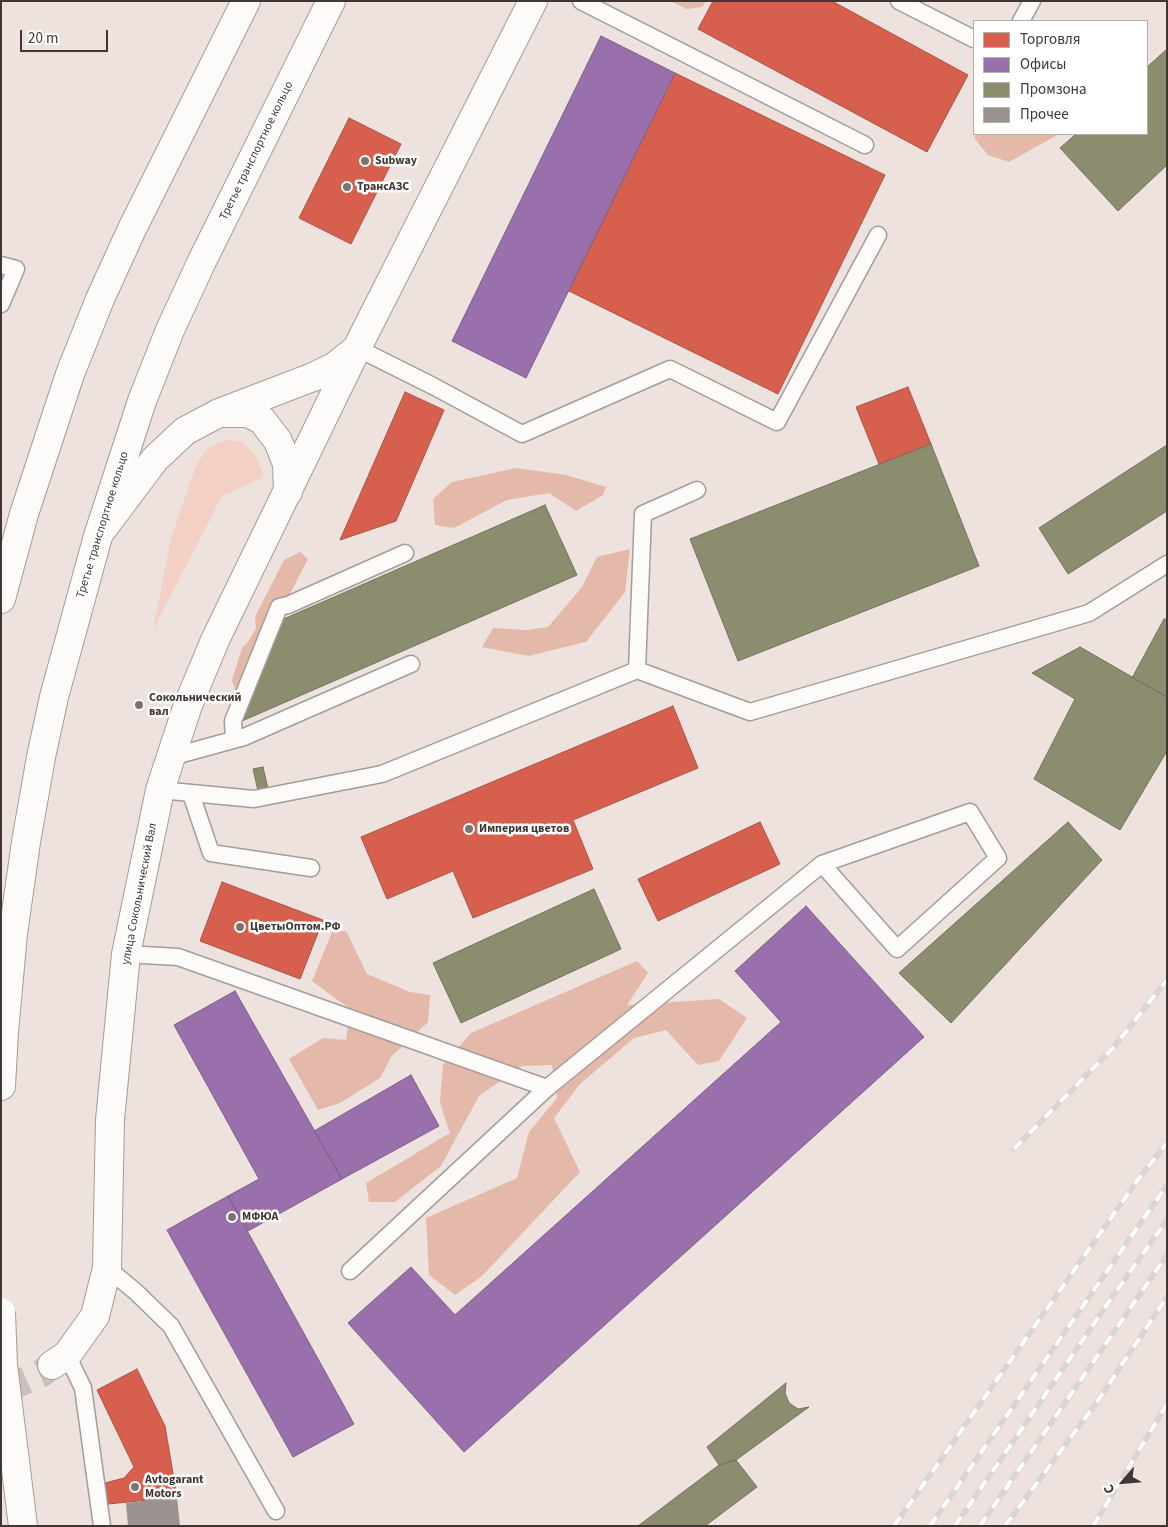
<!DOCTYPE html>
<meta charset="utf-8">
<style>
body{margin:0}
#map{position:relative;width:1168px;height:1527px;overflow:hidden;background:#ede2dd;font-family:"Source Sans 3",sans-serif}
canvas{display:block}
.frame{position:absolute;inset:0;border:2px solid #403734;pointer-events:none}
.legend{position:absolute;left:973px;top:20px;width:175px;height:115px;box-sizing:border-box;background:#fff;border:1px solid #b3afae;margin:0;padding:6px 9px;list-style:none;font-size:15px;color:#403734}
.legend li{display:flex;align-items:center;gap:10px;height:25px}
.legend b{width:25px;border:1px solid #b3afae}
.north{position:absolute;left:1098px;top:1457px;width:50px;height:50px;-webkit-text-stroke:4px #fff;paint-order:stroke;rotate:243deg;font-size:14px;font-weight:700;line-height:20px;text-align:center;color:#403734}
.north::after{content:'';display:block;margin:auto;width:18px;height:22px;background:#403734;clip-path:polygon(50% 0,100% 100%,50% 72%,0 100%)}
.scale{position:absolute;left:20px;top:30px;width:88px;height:22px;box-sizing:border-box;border:2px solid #403734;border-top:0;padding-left:6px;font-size:15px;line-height:18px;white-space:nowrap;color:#403734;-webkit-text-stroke:4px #fff;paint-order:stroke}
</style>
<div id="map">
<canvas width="1168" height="1527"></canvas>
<div class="frame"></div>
<ul class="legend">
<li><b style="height:14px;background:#d6604d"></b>Торговля</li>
<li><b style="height:14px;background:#9970ab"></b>Офисы</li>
<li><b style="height:14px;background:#8c8c6e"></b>Промзона</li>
<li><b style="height:14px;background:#9b938f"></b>Прочее</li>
</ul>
<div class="north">С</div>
<div class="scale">20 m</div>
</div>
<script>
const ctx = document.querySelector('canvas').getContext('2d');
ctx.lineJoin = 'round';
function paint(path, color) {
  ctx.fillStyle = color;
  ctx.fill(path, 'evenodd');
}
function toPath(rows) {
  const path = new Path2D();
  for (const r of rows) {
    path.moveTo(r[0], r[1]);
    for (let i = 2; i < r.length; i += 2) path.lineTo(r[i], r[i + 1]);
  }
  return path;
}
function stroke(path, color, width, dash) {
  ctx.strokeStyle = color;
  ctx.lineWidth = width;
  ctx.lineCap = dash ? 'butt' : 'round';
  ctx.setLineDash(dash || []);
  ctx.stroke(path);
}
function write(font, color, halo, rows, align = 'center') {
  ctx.font = font + ' "Source Sans 3",sans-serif';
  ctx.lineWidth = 5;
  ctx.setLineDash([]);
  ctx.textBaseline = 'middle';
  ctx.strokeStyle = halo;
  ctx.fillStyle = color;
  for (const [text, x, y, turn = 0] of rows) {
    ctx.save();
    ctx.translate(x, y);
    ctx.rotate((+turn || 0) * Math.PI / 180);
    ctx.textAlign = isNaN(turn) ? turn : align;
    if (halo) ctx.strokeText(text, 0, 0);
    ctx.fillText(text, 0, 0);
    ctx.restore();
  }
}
paint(toPath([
 [226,440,242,442,257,457,262,471,262,478,222,496,153,630,171,538,197,463,208,448]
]), '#f2d1c4');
paint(toPath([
 [670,1,706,1,702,7,687,9],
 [976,134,1059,134,1009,162,988,155,974,138],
 [516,468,566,475,606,487,603,495,576,511,549,493,507,500,454,528,435,525,433,499,452,482],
 [630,549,625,592,586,642,528,656,482,647,493,628,527,630,548,627,582,587,597,557],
 [300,552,308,559,237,696,232,680,242,648,248,642,256,628,255,617,284,560],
 [346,931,367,974,410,992,430,995,428,1022,391,1057,380,1078,340,1103,318,1110,289,1059,323,1038,346,1040,350,1009,312,981,332,932],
 [637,961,648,973,627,1005,719,999,747,1018,719,1061,698,1065,666,1030,634,1038,580,1084,554,1118,580,1172,482,1276,455,1295,429,1275,426,1218,517,1178,529,1132,557,1098,552,1065,522,1066,479,1096,441,1166,395,1202,369,1202,366,1183,450,1133,440,1103,443,1065,471,1033]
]), '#e4b9a9');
const shops = toPath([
 [713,1,832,1,968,75,927,152,698,29,713,1],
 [675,73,885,175,778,394,569,291,675,73],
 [349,118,401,144,351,244,299,218,349,118],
 [908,387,931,444,879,464,856,407,908,387],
 [405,392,444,410,396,521,340,540,405,392],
 [673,706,698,768,573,820,593,869,473,918,453,871,387,899,361,837,673,706],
 [760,822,780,864,658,921,638,879,760,822],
 [222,882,323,920,300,979,200,941,222,882],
 [137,1369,165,1426,177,1497,108,1504,105,1483,124,1478,134,1467,97,1390,137,1369]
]);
paint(shops, '#d6604d');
stroke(shops, '#a95446', 1);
const offices = toPath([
 [601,36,675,73,526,378,452,341,601,36],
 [806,906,924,1037,464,1452,348,1323,411,1267,455,1315,781,1022,735,971,806,906],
 [235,991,342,1179,248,1231,228,1196,259,1179,174,1025,235,991],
 [411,1075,439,1126,342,1179,314,1131,411,1075],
 [228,1196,354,1424,293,1457,167,1230,228,1196]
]);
paint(offices, '#9970ab');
stroke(offices, '#7e5f87', 1);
const industry = toPath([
 [1167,49,1167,165,1118,211,1060,148,1076,134,1147,134,1147,67,1167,49],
 [931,444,979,566,738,661,690,539,931,444],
 [1167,445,1167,511,1068,574,1039,528,1167,445],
 [545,505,577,575,242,721,279,621,545,505],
 [1164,619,1167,620,1167,697,1132,678,1164,619],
 [1080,647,1167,697,1167,751,1120,830,1034,779,1075,699,1032,673,1080,647],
 [263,767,268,789,258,791,253,769,263,767],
 [1068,822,1102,860,951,1023,899,973,1068,822],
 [594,889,621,949,461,1023,433,963,594,889],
 [786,1383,785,1393,789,1403,798,1409,809,1407,736,1460,719,1465,707,1447,786,1383],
 [736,1460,757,1487,705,1526,638,1526,719,1465,736,1460]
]);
paint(industry, '#8c8c6e');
stroke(industry, '#75725d', 1);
paint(toPath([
 [177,1497,180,1526,128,1526,126,1503]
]), '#9b938f');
stroke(toPath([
 [1,1391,42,1373,52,1365]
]), '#cac0bb', 28, [28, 14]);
const service = toPath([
 [581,1,865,145],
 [899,1,974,39],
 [1021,21,1032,1],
 [1,265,16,269,1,304],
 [357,348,433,386,522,434,670,369,777,422,878,235],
 [637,670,643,514,697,490],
 [234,740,233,721,279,607,288,605,405,553],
 [171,757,244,737,411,664],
 [160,790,254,799,382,774,637,670,750,712,1089,613,1167,564],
 [191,794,211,853,311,868],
 [126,954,178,957,547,1088],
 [107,1268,136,1292,171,1326,276,1511],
 [350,1271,547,1088,822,864,970,812,998,858,897,949,822,864],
 [67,1355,83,1388,102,1526]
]);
const secondary = toPath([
 [223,413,248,413,262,420,278,441,287,464,288,492],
 [101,531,155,459,185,431,219,413,313,377,334,367,354,351],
 [52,1365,67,1355,95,1316,107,1268,110,1120,126,954,160,790,188,705,216,638,357,348,533,1]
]);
const primary = toPath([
 [1,599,24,514,70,374,100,299,132,229,246,1],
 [1,1086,4,1032,13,934,26,842,41,757,54,697,98,536,142,401,170,330,202,261,331,1]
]);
stroke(service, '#a49c98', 19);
stroke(secondary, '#a49c98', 30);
stroke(primary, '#a49c98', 30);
stroke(service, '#fcfbfa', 16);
stroke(secondary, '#fcfbfa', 28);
stroke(primary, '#fcfbfa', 28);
const rail = toPath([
 [1014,1149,1113,1048,1167,980],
 [894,1526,1137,1181,1167,1143],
 [930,1526,1167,1185],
 [955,1526,1115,1293,1167,1220],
 [980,1526,1167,1255],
 [1005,1526,1097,1402,1167,1297],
 [1093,1526,1167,1404]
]);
stroke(rail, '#d9d5d4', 5.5);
stroke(rail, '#fff', 4, [11]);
const primaryBridge = toPath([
 [1,1312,3,1365,23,1526]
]);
stroke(primaryBridge, '#a49c98', 30, []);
stroke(primaryBridge, '#fcfbfa', 28);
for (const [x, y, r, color] of [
 [365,161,5,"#7d736f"],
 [347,187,5,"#7d736f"],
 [139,705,5,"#7d736f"],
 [469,829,5,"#7d736f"],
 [240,927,5,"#7d736f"],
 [232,1217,5,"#7d736f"],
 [135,1487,5,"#7d736f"]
]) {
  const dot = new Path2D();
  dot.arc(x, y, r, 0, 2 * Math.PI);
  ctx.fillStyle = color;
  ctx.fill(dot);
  stroke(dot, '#fff', 2);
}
write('12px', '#403734', '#fff', [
 ["Третье транспортное кольцо",257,151,-64],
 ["Третье транспортное кольцо",103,525,-73],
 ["улица Сокольнический Вал",140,894,-79]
]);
write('bold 12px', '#403734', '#fff', [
 ["Subway",375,161],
 ["ТрансАЗС",357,187],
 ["Сокольнический",149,698],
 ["вал",149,712],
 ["Империя цветов",479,829],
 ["ЦветыОптом.РФ",250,927],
 ["МФЮА",242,1217],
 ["Avtogarant",145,1480],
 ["Motors",145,1494]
], 'left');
</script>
